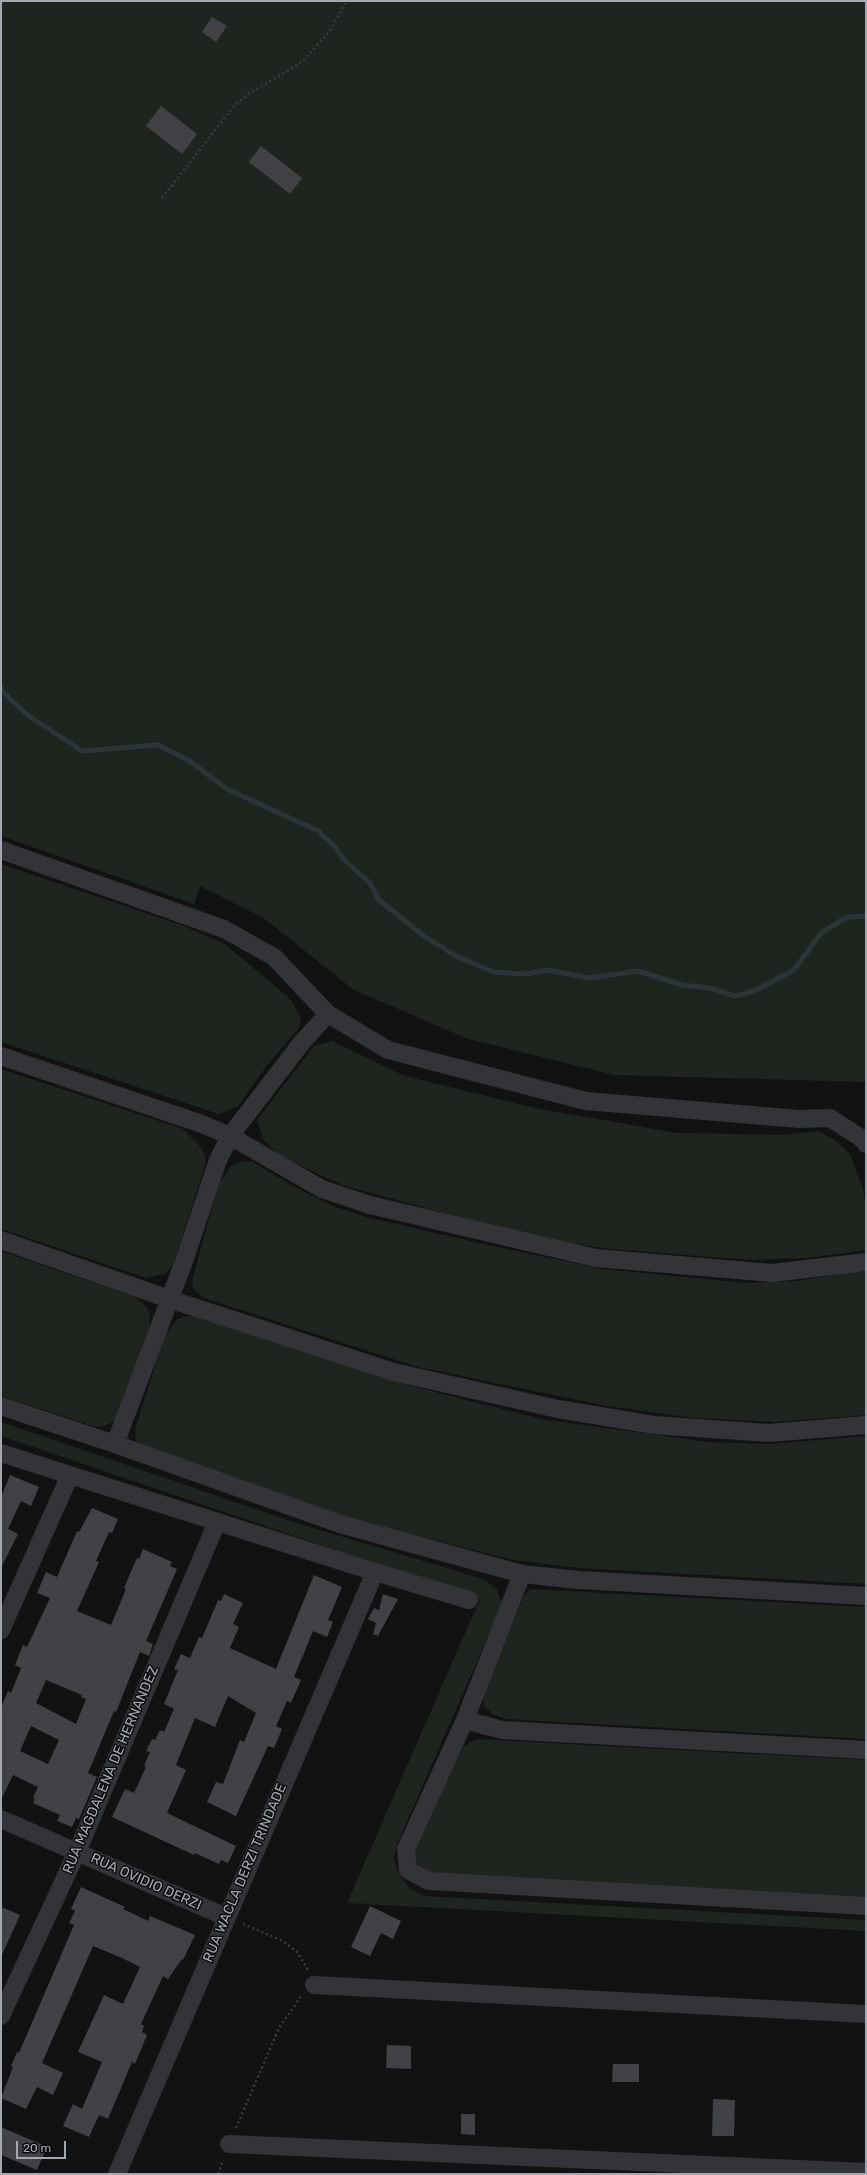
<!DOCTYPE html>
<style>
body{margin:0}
#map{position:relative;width:867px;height:2175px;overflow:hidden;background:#121213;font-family:Rubik,sans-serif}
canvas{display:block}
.frame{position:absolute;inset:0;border:2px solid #a4a8b3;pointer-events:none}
.scale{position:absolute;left:16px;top:2141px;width:50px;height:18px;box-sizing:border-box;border:2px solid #a4a8b3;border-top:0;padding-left:5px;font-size:12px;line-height:14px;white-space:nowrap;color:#a4a8b3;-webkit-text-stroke:3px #0d0d0e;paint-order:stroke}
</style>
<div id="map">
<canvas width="867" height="2175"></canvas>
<div class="frame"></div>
<div class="scale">20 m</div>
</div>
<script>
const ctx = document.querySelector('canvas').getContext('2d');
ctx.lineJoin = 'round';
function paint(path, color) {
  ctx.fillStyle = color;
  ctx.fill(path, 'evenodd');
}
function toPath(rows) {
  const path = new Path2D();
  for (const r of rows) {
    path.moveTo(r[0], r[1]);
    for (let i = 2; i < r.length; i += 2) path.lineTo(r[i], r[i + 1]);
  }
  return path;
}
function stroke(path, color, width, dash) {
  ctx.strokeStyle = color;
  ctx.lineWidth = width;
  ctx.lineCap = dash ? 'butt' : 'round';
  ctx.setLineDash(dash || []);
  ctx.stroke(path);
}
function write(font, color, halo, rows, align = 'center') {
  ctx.font = font + ' Rubik,sans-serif';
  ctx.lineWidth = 3;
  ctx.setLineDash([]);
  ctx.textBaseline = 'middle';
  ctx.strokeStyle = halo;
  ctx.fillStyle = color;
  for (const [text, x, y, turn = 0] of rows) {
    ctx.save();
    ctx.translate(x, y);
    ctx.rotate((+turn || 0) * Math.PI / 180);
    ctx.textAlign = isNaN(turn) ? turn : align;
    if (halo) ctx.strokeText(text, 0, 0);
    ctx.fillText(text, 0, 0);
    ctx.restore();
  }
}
paint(toPath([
 [1,1,866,1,866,1082,615,1075,468,1039,354,990,265,919,200,886,194,904,1,836],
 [1,864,184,926,225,944,290,999,301,1018,299,1028,268,1064,238,1106,219,1114,1,1042],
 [332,1041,405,1076,535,1108,677,1133,781,1135,819,1131,836,1141,850,1154,863,1189,866,1209,866,1250,809,1258,748,1260,601,1248,528,1236,342,1185,293,1162,277,1153,263,1139,257,1120,314,1046],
 [1,1069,183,1129,198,1144,204,1152,206,1163,173,1265,166,1273,146,1278,1,1229],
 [245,1161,253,1162,295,1187,335,1207,366,1217,488,1245,603,1269,746,1283,796,1281,858,1271,866,1272,866,1415,776,1422,694,1418,607,1406,418,1367,204,1298,193,1288,192,1281,218,1186,230,1167,237,1163],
 [1,1251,135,1297,143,1303,149,1311,150,1324,118,1417,111,1423,102,1427,93,1426,1,1396],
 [186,1316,196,1316,416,1387,541,1419,707,1442,769,1444,866,1436,866,1584,578,1568,513,1560,363,1522,160,1457,142,1448,136,1440,135,1430,164,1337,176,1320],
 [1,1422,297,1523,483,1579,497,1589,502,1604,398,1842,394,1859,399,1874,409,1888,424,1896,866,1920,866,1931,347,1903,480,1599,1,1436],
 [530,1589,866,1607,866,1739,506,1719,494,1715,484,1706,483,1693,524,1596],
 [475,1739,866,1760,866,1902,444,1878,422,1868,413,1858,415,1846,457,1757,464,1746]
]), '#1e251f');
stroke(toPath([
 [1,687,2,691,26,714,82,751,158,745,188,760,227,789,318,831,335,847,344,860,370,883,379,900,424,936,456,956,494,972,527,974,547,970,589,978,638,971,682,985,710,988,735,996,754,991,794,970,821,933,847,917,866,916]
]), '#2c343a', 5);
paint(toPath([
 [212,17,227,26,216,42,202,32],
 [161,106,197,134,182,154,146,126],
 [261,146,302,178,290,194,249,162],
 [10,1475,39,1487,31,1506,21,1501,8,1529,18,1534,1,1568,1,1497],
 [92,1508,118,1519,112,1533,109,1532,96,1561,99,1562,77,1611,111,1625,126,1589,124,1588,137,1558,139,1559,143,1549,172,1562,170,1566,177,1569,146,1641,153,1644,149,1656,140,1652,116,1712,114,1711,88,1773,97,1777,79,1819,76,1818,72,1827,57,1821,60,1815,33,1803,35,1799,33,1798,38,1787,13,1775,1,1800,1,1708,8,1691,11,1693,21,1668,15,1665,23,1645,27,1647,50,1598,37,1593,46,1572,57,1577,77,1531,79,1532],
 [46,1680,82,1695,81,1697,86,1699,76,1724,36,1703],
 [31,1726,59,1740,48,1764,20,1751],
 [314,1575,342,1587,328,1620,333,1622,327,1637,313,1631,294,1677,301,1680,291,1703,287,1701,276,1726,282,1729,274,1748,268,1746,236,1816,207,1802,216,1782,223,1784,240,1740,244,1742,256,1713,228,1696,215,1727,195,1718,176,1765,186,1770,167,1813,236,1846,228,1863,221,1860,219,1864,195,1853,194,1855,112,1817,125,1789,134,1793,146,1767,144,1766,150,1752,146,1751,152,1739,155,1740,160,1730,164,1732,174,1709,164,1704,178,1670,174,1669,181,1654,190,1658,199,1637,202,1638,218,1600,221,1601,224,1594,243,1603,233,1624,239,1627,230,1648,276,1669],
 [383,1594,398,1599,378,1636,373,1634,376,1623,368,1619,374,1608,379,1610],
 [81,1887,125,1907,123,1909,148,1921,150,1916,195,1935,183,1960,182,1959,168,1979,163,1976,141,2024,144,2026,142,2032,147,2035,135,2064,132,2062,108,2119,99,2115,89,2137,63,2126,73,2104,82,2109,102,2062,78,2052,104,1995,123,2004,140,1967,122,1958,93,1946,42,2063,63,2073,53,2095,37,2087,26,2109,1,2098,13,2067,11,2066,17,2052,19,2053,74,1925,69,1923,75,1911,71,1909],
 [370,1906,401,1921,393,1939,381,1933,370,1956,351,1947],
 [1,1907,20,1915,1,1957],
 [387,2045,411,2046,411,2069,386,2068],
 [613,2064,639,2064,639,2082,612,2082],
 [713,2099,735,2100,734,2136,712,2136],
 [461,2114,475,2114,475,2135,461,2134],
 [1,2127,47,2147,37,2170,1,2155]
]), '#414246');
stroke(toPath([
 [162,198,234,106,250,93,302,62,329,32,347,1],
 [243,1924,283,1941,297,1952,308,1970],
 [236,2128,279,2028,302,1995],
 [218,2174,223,2160]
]), '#393b3f', 2.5, [2, 3]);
stroke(toPath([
 [1,850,224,929,274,957,328,1014,388,1050,586,1101,799,1119,830,1118,864,1140,866,1144],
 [1,1056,202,1124,230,1136,322,1189,370,1205,596,1258,772,1273,866,1262],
 [1,1240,169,1299,394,1372,558,1409,654,1425,769,1433,866,1425],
 [1,1406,115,1444,340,1524,522,1574,579,1580,866,1596],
 [115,1444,183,1264,218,1160,230,1136,250,1110,303,1041,328,1014],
 [1,1453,375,1572,469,1600],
 [522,1574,465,1720,406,1849,408,1870,429,1881,866,1906],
 [1,1630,70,1475],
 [465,1720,502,1730,866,1750],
 [1,1819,226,1917],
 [314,1985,866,2014],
 [1,2016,77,1852,217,1522],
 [229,2144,866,2172],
 [117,2174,375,1572]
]), '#333438', 18);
write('14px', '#a4a8b3', '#0d0d0e', [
 ["RUA MAGDALENA DE HERNANDEZ",111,1770,-67],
 ["RUA WACLA DERZI TRINDADE",245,1873,-67],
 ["RUA OVIDIO DERZI",146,1882,24]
]);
</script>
